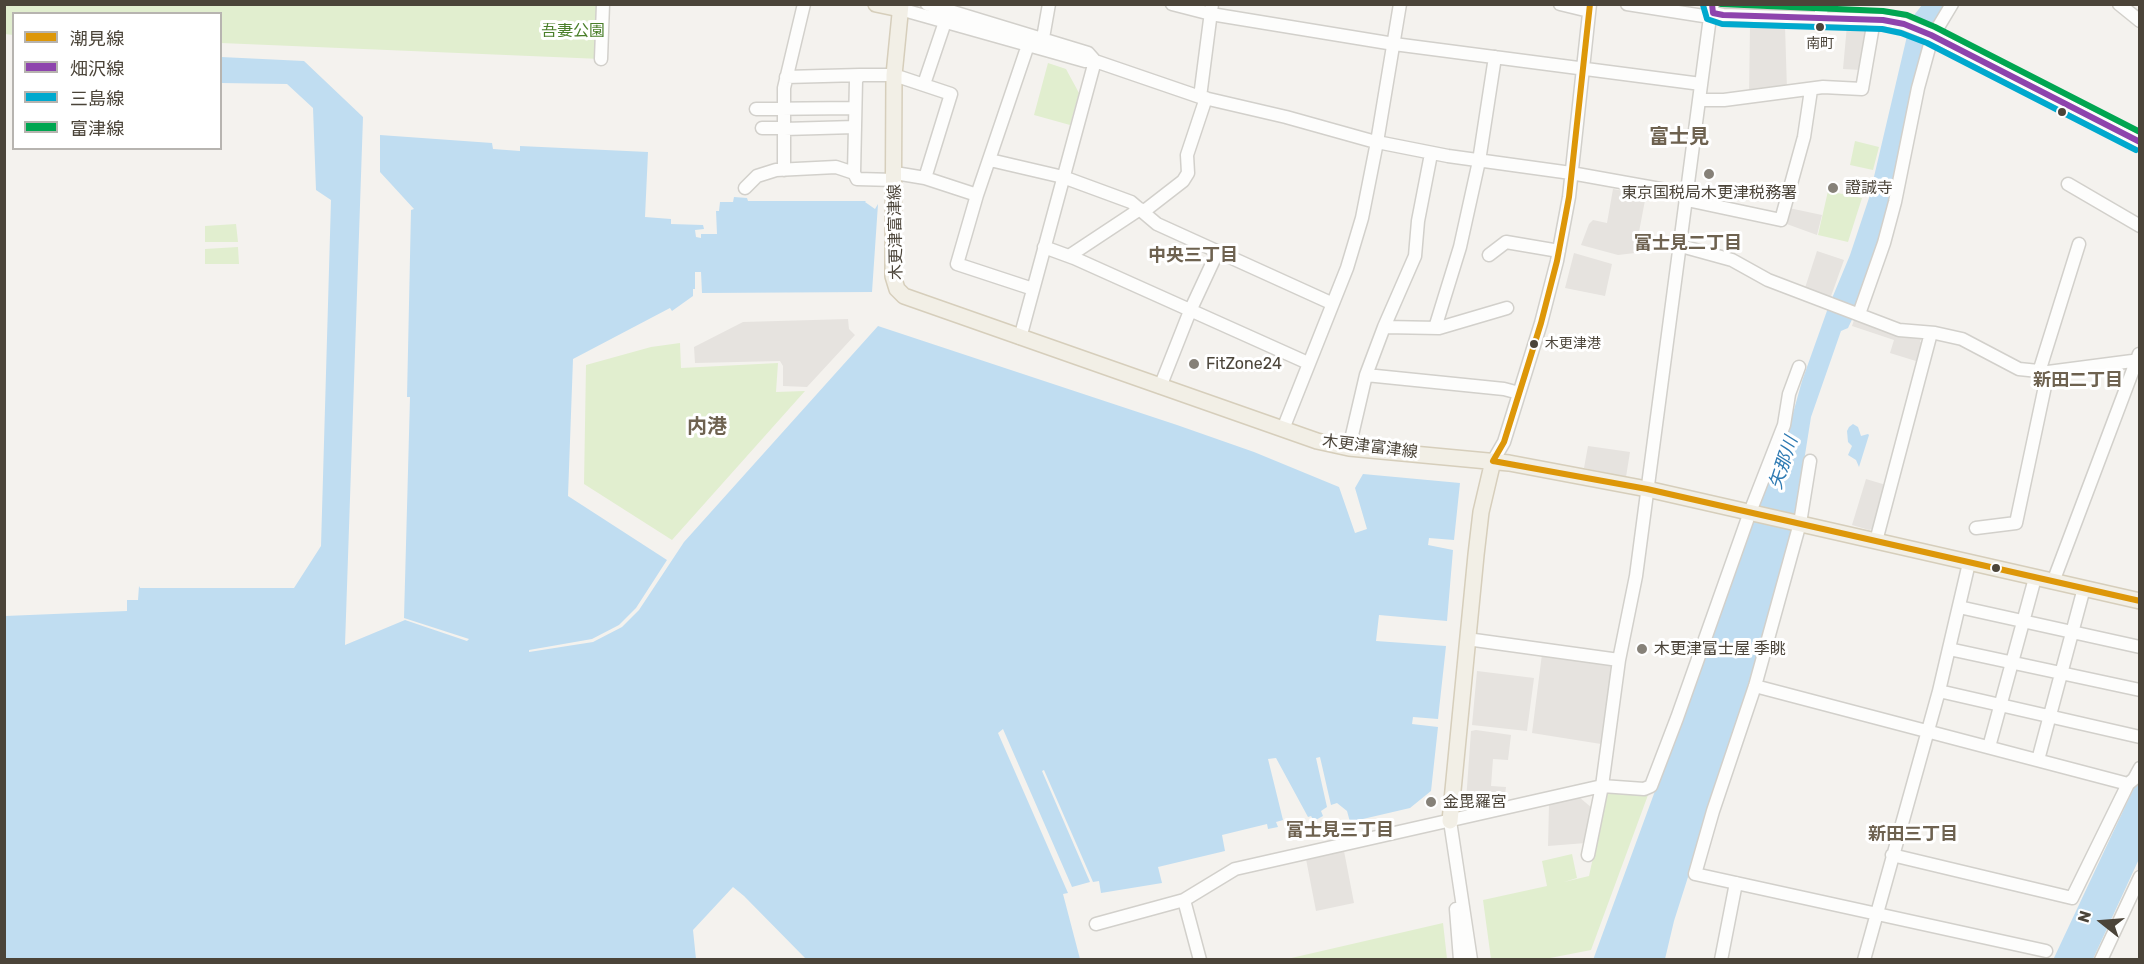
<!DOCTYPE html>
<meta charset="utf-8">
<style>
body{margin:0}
#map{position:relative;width:2144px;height:964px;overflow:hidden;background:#f4f2ee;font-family:Rubik,"Noto Sans JP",sans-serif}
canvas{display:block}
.frame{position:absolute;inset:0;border:6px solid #4b4439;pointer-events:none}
.legend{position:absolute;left:12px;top:12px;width:210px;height:138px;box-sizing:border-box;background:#fff;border:2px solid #b7b4b0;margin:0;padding:8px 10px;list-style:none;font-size:18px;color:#4b4439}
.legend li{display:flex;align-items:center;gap:12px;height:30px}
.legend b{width:30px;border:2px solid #b7b4b0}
.north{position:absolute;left:2072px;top:892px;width:60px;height:60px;-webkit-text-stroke:4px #fff;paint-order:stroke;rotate:287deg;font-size:16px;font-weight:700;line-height:24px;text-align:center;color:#4b4439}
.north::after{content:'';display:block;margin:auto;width:21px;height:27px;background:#4b4439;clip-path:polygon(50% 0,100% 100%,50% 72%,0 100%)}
</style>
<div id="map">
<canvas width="2144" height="964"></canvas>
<div class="frame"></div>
<ul class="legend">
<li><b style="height:8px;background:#dd9709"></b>潮見線</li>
<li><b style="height:8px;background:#8e44ad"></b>畑沢線</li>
<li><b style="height:8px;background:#00a9ce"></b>三島線</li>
<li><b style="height:8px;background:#00a651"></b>富津線</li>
</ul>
<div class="north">N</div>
</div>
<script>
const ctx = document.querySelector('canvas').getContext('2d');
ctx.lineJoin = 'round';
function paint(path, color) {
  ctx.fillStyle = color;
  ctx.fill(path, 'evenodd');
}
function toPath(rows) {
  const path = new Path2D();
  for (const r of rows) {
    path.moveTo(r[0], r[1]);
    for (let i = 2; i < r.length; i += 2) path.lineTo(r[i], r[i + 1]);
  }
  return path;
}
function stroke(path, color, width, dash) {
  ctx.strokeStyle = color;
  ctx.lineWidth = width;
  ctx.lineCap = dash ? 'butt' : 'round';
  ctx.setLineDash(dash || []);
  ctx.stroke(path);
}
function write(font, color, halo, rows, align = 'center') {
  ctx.font = font + ' Rubik,"Noto Sans JP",sans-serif';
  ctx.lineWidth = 6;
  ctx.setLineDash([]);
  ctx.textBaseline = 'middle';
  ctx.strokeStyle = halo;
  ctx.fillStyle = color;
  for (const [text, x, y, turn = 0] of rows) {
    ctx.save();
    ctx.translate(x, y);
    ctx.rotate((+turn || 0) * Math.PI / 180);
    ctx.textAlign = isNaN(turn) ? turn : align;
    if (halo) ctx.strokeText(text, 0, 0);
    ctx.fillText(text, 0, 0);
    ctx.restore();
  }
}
paint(toPath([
 [4,5,603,5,601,59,221,43,220,14,14,14,13,35,5,34],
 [1048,63,1066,69,1079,93,1070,125,1034,115],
 [1855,141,1879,147,1873,170,1850,165],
 [1828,191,1862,198,1848,242,1818,235],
 [236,224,238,242,205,242,205,226],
 [238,247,239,264,205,264,205,249],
 [680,343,681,368,778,363,776,392,805,391,672,540,584,484,586,365,651,347],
 [1607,793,1648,795,1591,950,1545,959,1491,959,1483,900,1547,886,1542,861,1572,854,1577,878,1564,882,1589,876],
 [1443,923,1447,959,1287,959]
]), '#e1eecf');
paint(toPath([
 [1847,25,1870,27,1861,70,1843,69],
 [1750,26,1785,26,1787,90,1749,95],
 [1613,189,1646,195,1635,253,1618,255,1581,245,1589,224,1593,220,1607,223],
 [1789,208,1822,215,1817,235,1784,223],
 [1817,251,1844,260,1830,299,1804,291],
 [1574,253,1612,264,1605,296,1565,288],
 [1855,317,1922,336,1920,342,1924,343,1919,362,1890,353,1894,340,1852,326],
 [848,319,849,329,855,335,807,387,783,386,783,366,780,361,695,363,694,347,743,322],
 [1588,446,1630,452,1626,477,1584,468],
 [1866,479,1886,485,1875,528,1869,530,1852,525],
 [1542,654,1614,663,1601,744,1532,733],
 [1477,671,1534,678,1527,731,1472,725],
 [1476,730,1511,735,1508,760,1493,759,1491,786,1506,787,1504,803,1471,813,1466,807,1466,801,1471,731],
 [1579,797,1592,808,1586,843,1548,846,1549,805],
 [1344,851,1354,903,1316,911,1306,859]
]), '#e6e3df');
paint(toPath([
 [1922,5,1947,5,1931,27,1925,44,1892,193,1857,309,1848,328,1841,331,1811,417,1798,499,1800,500,1793,534,1731,742,1674,921,1665,959,1593,960,1681,720,1751,523,1790,424,1802,381,1828,308,1850,255,1869,198,1911,19],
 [221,57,304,61,363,117,345,645,405,620,467,641,469,639,404,618,410,397,407,397,411,210,414,209,380,172,380,135,492,143,493,149,520,151,520,146,648,152,645,217,671,219,671,224,703,225,704,229,695,230,696,237,701,238,701,234,717,234,716,211,719,211,720,202,733,202,734,197,747,198,748,201,866,201,865,202,875,209,878,204,872,292,702,293,701,272,695,272,695,289,693,289,693,296,672,311,670,308,573,359,568,496,667,560,636,608,619,625,592,639,529,650,529,652,593,642,622,627,639,610,684,542,878,326,1177,425,1254,452,1339,487,1355,533,1367,529,1355,488,1363,474,1460,483,1454,540,1429,538,1428,545,1453,550,1447,621,1379,615,1376,641,1446,646,1438,719,1413,717,1412,724,1438,727,1431,791,1410,808,1350,822,1347,811,1337,803,1331,805,1320,757,1316,758,1327,807,1321,811,1323,816,1314,821,1311,816,1308,817,1276,758,1268,759,1283,820,1276,822,1278,827,1268,829,1267,824,1222,835,1225,851,1158,867,1162,883,1101,893,1099,881,1093,882,1044,770,1042,771,1090,882,1072,887,1003,729,998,733,1068,893,1063,894,1080,959,806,959,744,896,733,887,693,930,696,959,5,959,5,616,127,611,127,600,138,600,139,586,140,588,294,588,321,546,331,200,316,190,313,108,287,84,221,83],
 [1853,424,1858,427,1861,436,1868,434,1869,435,1859,467,1856,460,1848,455,1852,446,1848,442,1847,431,1849,427],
 [2139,777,2139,859,2093,959,2053,960]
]), '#c0ddf1');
const minor = toPath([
 [927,4,1088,53,1095,61],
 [1172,4,1211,14,1394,44,1701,84],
 [1560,4,1589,11],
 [1627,4,1710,17],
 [2119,4,2140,21],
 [1712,6,1713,13,1723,15,1883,20,1904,24,1931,35,2140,142],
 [900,9,1085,61,1095,61],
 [1820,17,1823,4],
 [1043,38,1049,4],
 [1028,45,977,195,957,264,1033,289],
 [601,59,603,4],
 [786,77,860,75],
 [924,84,945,22],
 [1200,97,1212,4],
 [1699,100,1724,100,1823,87,1862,89,1874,20],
 [756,109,855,108],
 [762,128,784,128],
 [784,129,855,127],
 [990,160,1063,177,1131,202,1157,224,1331,303],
 [784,170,784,88,804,4],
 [854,173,856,80,860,75,894,75,951,94,925,178],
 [895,173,925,178,977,195],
 [2068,184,2140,226],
 [745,188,757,176,776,170,836,167,854,173,857,179,895,180],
 [1687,200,1781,220,1804,137,1811,90],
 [1143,212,1183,181,1188,173,1187,155,1206,98],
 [1681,246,1732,260,1768,280,1899,330,1935,333,1962,339,2019,369,2048,372,2140,360],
 [1044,247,1074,258,1308,363],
 [1489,255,1506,242,1559,251],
 [1069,256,1140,209],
 [1859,314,1884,243,1895,202,1918,88,1929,48,1937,29,1952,4],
 [1384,327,1439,328,1507,308],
 [1435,328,1460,247,1479,161,1495,57],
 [1020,338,1095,61,1200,97,1286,117,1372,141,1448,156,1571,173,1688,194],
 [2039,372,2079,244],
 [1366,375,1504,389,1519,393],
 [1160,387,1190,311,1217,253],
 [1283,429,1347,268,1362,218,1377,142,1400,4],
 [1349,448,1366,375,1384,327,1415,256,1418,221,1431,154],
 [1493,461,1504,442,1541,323,1557,261,1569,197,1590,4],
 [1810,461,1800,523,1755,686,1713,811,1695,874,2046,951],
 [1976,528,2016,523,2048,372],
 [1876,541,1931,333],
 [2053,582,2139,354],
 [1959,607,2140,647],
 [1467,639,1619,660],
 [1949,649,2140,690],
 [1755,686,2128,784,2072,898,1892,855],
 [1939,691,2140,737],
 [1989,747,2035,578],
 [2038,760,2084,588],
 [2128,784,2134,779,2140,768],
 [1450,821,1471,960],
 [1588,855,1602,786,1619,660,1636,576,1710,17,1713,13],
 [1184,900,1200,960],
 [1456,909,1460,960],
 [1096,924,1184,900,1235,869,1602,786,1644,789,1651,786,1677,718,1750,512,1784,425,1789,394,1799,367],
 [1721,960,1736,883],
 [1864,960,1939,691,1969,563],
 [2101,960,2140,877]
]);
const major = toPath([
 [876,4,900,9],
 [901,4,894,75,893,276,897,289,904,296,1317,441,1349,448,1509,463,1647,489,2140,601],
 [1450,821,1476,555,1481,512,1493,461]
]);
stroke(minor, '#d2d0cb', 15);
stroke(major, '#d6cebb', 18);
stroke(minor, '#fdfdfc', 12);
stroke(major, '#f2efe6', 15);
stroke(toPath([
 [1493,461,1647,489,2140,601],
 [1493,461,1504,442,1541,323,1557,261,1569,197,1590,4]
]), '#dd9709', 6);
stroke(toPath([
 [1712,4,1713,13,1723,15,1883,20,1904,24,1931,35,2140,142]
]), '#8e44ad', 6);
stroke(toPath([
 [1703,5,1707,19,1722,24,1882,29,1901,33,1927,43,2136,150]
]), '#00a9ce', 6);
stroke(toPath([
 [1721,4,1883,11,1907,15,1935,27,2140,132]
]), '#00a651', 6);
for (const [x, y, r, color] of [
 [1820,27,5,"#4b4439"],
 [2062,112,5,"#4b4439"],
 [1709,174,6,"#868178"],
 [1833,188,6,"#868178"],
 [1534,344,5,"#4b4439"],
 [1194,364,6,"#868178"],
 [1996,568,5,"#4b4439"],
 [1642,649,6,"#868178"],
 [1431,802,6,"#868178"]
]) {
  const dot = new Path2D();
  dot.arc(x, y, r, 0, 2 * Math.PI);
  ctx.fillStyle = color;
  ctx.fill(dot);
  stroke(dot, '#fff', 2);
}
write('14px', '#4b4439', '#fff', [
 ["南町",1820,44],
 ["木更津港",1545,344,"left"]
]);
write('16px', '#4a7f2a', '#fff', [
 ["吾妻公園",573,31]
]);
write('16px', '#4b4439', '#fff', [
 ["證誠寺",1845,188],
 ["東京国税局木更津税務署",1709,193,"center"],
 ["FitZone24",1206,364],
 ["木更津富士屋 季眺",1654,649],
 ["金毘羅宮",1443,802]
], 'left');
write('16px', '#4b4439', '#fff', [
 ["木更津富津線",896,232,-91],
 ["木更津富津線",1370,447,7]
]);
write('bold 18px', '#6e6250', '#fff', [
 ["富士見二丁目",1688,244],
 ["中央三丁目",1193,256],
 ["新田二丁目",2078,381],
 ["富士見三丁目",1340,831],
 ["新田三丁目",1913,835]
]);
write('italic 18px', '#2e7ab2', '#fff', [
 ["矢那川",1784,463,-72]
]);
write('bold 20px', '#6e6250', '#fff', [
 ["富士見",1679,137],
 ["内港",707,427]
]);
</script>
